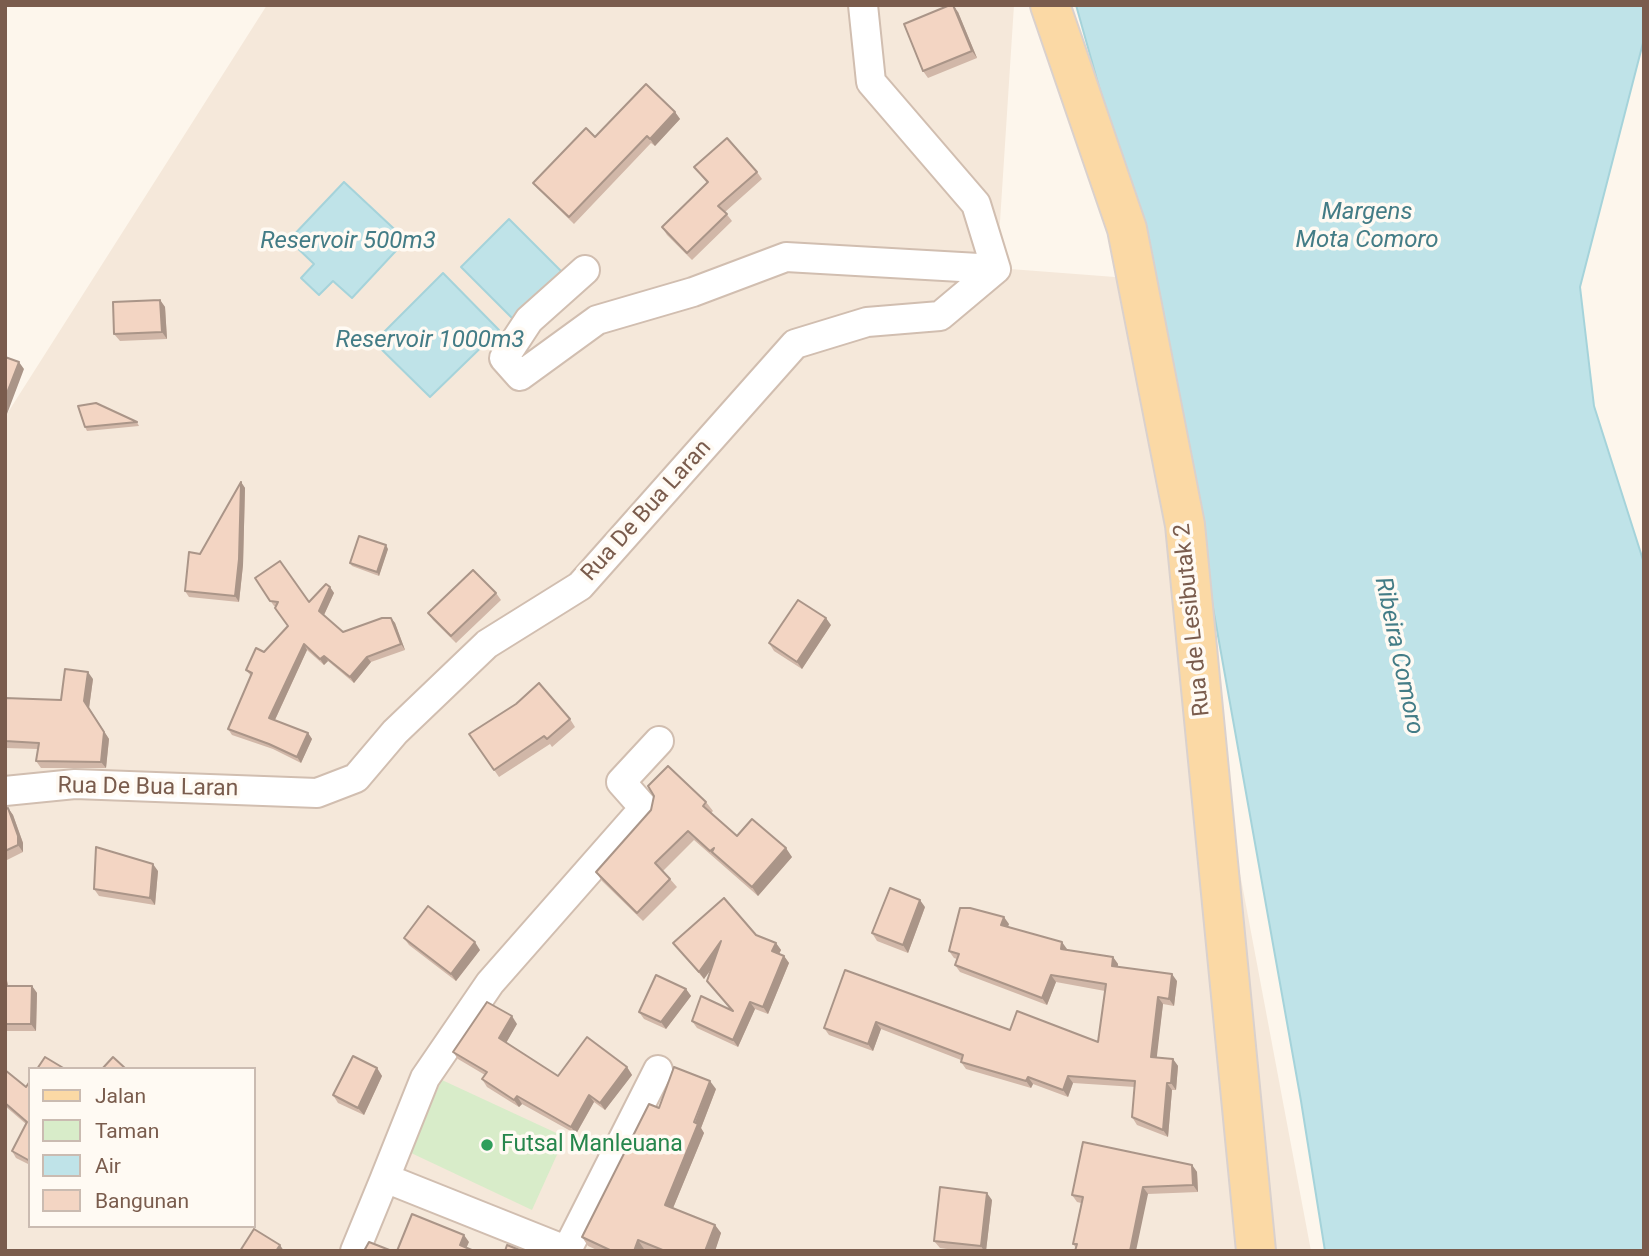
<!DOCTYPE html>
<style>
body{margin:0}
#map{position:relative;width:1649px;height:1256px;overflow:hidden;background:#fdf6ec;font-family:Roboto,sans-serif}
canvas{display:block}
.frame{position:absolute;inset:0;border:7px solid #7a5c4d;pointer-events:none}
.legend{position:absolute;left:28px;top:1067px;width:228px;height:161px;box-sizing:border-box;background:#fffaf3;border:2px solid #cabbb1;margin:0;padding:9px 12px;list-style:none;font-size:21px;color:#7a5c4d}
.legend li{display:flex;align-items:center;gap:14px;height:35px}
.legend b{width:35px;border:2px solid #cabbb1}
</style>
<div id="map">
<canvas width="1649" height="1256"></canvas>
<div class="frame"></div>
<ul class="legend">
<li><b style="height:9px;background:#fbd9a5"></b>Jalan</li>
<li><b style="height:19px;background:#d8ecc9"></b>Taman</li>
<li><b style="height:19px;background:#bfe3e8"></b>Air</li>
<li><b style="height:19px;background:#f3d5c3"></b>Bangunan</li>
</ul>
</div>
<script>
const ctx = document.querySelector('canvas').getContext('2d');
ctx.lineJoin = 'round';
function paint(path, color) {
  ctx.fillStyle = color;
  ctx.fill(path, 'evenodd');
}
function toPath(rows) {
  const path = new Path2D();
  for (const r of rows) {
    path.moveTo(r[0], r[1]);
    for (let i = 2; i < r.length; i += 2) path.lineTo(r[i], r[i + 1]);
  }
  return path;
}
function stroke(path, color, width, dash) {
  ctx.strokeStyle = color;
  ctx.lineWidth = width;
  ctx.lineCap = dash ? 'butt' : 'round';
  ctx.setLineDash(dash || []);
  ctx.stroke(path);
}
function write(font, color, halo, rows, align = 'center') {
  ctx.font = font + ' Roboto,sans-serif';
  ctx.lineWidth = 7;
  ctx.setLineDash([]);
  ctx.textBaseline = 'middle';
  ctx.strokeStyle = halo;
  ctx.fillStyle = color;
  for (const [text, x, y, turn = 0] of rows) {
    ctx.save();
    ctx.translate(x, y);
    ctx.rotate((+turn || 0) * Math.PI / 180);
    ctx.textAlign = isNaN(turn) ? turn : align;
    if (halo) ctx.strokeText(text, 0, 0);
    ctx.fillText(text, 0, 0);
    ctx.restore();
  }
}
paint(toPath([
 [267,5,1014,5,997,268,1128,278,1311,1251,5,1251,5,417],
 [30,1069,254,1069,254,1226,30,1226]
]), '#f5e8da');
paint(toPath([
 [442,1080,565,1137,532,1210,409,1152]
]), '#d8ecc9');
const water = toPath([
 [1076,5,1644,5,1644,39,1580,287,1594,406,1644,563,1644,1251,1325,1251,1301,1101,1157,294,1076,5],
 [344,182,406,240,352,298,333,281,319,295,301,278,314,264,289,240,344,182],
 [509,219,562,272,514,320,461,267,509,219],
 [443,273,499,330,430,397,374,342,443,273]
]);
paint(water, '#bfe3e8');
stroke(water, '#a5d3da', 2);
const street = toPath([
 [585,270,529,320,504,358,520,376,597,320,693,292,786,257,996,269],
 [5,791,75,784,317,793,356,778,395,732,487,644,580,586,795,344,867,322,940,316,996,269,976,204,871,82,863,5],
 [385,1178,425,1078,490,983,644,808,621,782,659,741],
 [567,1250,658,1070],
 [355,1251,385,1178,568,1251]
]);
const primary = toPath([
 [1050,5,1127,229,1185,525,1256,1251]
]);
stroke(street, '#d1beb0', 32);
stroke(primary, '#dad1cd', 42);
stroke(street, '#fff', 28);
stroke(primary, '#fbd9a5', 38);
paint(toPath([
 [958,12,977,58,928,78,923,71],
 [675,112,680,119,655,146,651,143,574,224,538,189,533,183,595,137],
 [694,167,757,172,762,179,725,212,732,221,692,260,667,235,662,227,707,183],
 [160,300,165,307,167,339,120,341,114,334],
 [137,422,139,426,87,431,85,427],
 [241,482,245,488,243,565,239,602,189,597,185,591,200,554],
 [388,549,379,576,352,566,350,563],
 [255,578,309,602,330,587,334,593,324,615,343,632,391,618,395,623,405,650,371,662,354,683,328,661,324,665,307,650,275,720,308,733,312,739,301,763,273,749,232,735,228,729,251,676,246,670,288,626,276,606,274,606],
 [496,593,501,600,456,643,433,620,428,613],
 [831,625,802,669,774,651,769,643],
 [93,679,89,708,109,739,106,768,41,768,36,761,38,749,5,748,5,698,61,700],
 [570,719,575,727,552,747,550,744,499,777,469,734],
 [706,802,713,811,711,813,737,836,792,857,758,896,694,840,663,871,677,887,643,921,602,881,596,872],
 [8,808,13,815,23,843,23,852,5,861,5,809],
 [158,871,155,905,99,896,94,889],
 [925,907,908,953,877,941,872,933],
 [1009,924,1008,926,1067,950,1113,957,1118,964,1118,967,1177,981,1174,1006,1163,1004,1156,1057,1173,1059,1178,1066,1176,1090,1172,1090,1168,1137,1137,1125,1132,1117,1135,1087,1073,1083,1068,1097,1033,1084,1031,1088,966,1069,961,1062,961,1060,881,1029,873,1051,829,1035,824,1028,845,970,1010,1030,1098,1042,1105,991,1056,982,1047,1005,960,972,955,965,957,959,954,958,949,951],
 [756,935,776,943,781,950,779,954,784,956,789,963,768,1014,755,1009,738,1047,697,1028,692,1021,731,1010,707,981,711,969,704,979,673,943],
 [404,938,480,950,456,981,409,945],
 [5,969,8,986,32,986,37,993,36,1031,7,1031,5,1033],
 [686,989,691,996,666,1029,644,1019,639,1012],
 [517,1024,506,1042,558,1076,627,1067,632,1075,605,1110,594,1102,576,1134,522,1104,519,1107,487,1087,482,1079,485,1075,458,1059,453,1052],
 [377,1068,382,1076,364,1115,338,1103,333,1095],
 [5,1070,26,1087,30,1081,30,1165,16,1158,12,1151,26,1124,5,1106],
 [716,1089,701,1128,704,1133,673,1208,715,1225,721,1233,715,1251,649,1251,644,1249,644,1251,599,1251,588,1246,582,1237,659,1108],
 [1192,1165,1197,1172,1198,1192,1148,1194,1076,1248,1073,1244,1081,1203,1077,1202,1072,1195],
 [992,1200,986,1251,961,1251,940,1248,934,1241]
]), '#d1b7a8');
paint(toPath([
 [953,5,958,12,977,58,972,51],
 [675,112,680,119,655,146,650,139],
 [160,300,165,307,167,339,162,332],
 [19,362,24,369,7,414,5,412,5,398],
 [241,482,245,488,243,565,239,602,235,596],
 [386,545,388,549,379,576,377,572],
 [330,587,334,593,323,617,319,611],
 [391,618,395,623,405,650,401,644],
 [826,618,831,625,802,669,797,662],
 [304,644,307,650,273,724,269,718],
 [324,656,328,661,324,665,320,659],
 [367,657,371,662,354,683,350,677],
 [88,672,93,679,89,708,109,739,106,768,101,762,84,701],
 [308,733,312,739,301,763,297,757],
 [8,808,13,815,23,843,23,852,18,845],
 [786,848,792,857,758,896,752,887],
 [153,864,158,871,155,905,150,898],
 [920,900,925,907,908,953,903,945],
 [1004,917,1009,924,1006,932,1001,925],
 [721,941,726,949,704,979,699,972],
 [475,942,480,950,456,981,451,974],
 [1062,942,1067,949,1066,956,1061,949],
 [776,943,781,950,777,958,772,951],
 [784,956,789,963,768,1014,763,1007],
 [1113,957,1118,964,1117,973,1112,966],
 [5,969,9,993,5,987],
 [1172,974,1177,981,1174,1006,1169,999],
 [1051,975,1056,982,1047,1005,1042,998],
 [32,986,37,993,36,1031,31,1024],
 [686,989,691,996,666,1029,661,1022],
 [1158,997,1163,1004,1156,1064,1151,1057],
 [750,1002,755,1009,738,1047,733,1040],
 [512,1016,517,1024,505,1045,499,1038],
 [876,1022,881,1029,873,1051,868,1044],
 [1173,1059,1178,1066,1176,1090,1171,1083],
 [627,1067,632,1075,605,1110,600,1103],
 [377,1068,382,1076,364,1115,358,1108],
 [1068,1076,1073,1083,1068,1097,1063,1090],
 [1028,1077,1033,1084,1031,1088,1026,1081],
 [710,1081,716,1089,701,1128,704,1133,671,1213,665,1205],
 [1167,1083,1172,1090,1168,1137,1163,1130],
 [589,1095,594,1102,576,1134,571,1127],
 [517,1096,522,1104,519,1107,514,1100],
 [1192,1165,1197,1172,1198,1192,1193,1185],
 [1143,1187,1148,1194,1136,1251,1130,1251],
 [987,1193,992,1200,986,1251,984,1251,981,1246],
 [715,1225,721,1233,715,1251,705,1251],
 [464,1235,469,1242,465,1251,460,1245],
 [638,1240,644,1249,644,1251,634,1251],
 [280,1245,284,1251,276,1251]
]), '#aa9588');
const building = toPath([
 [950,5,953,5,972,51,923,71,904,24,950,5],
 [646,84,675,112,650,139,647,136,569,217,533,183,586,128,595,137,646,84],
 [727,138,757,172,718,206,727,214,687,253,662,227,708,182,694,167,727,138],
 [160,300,162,332,114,334,113,302,160,300],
 [5,357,19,362,5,398,5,357],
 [96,403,137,422,85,427,78,406,96,403],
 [241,482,239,559,235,596,185,591,189,552,200,554,241,482],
 [359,536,386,545,377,572,350,563,359,536],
 [280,561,309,602,326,584,330,587,319,611,343,632,382,618,391,618,401,644,367,657,350,677,324,656,320,659,304,644,269,718,308,733,297,757,269,744,228,729,252,673,246,670,256,648,264,652,288,626,275,608,278,602,270,601,255,578,280,561],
 [473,570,496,593,451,636,428,613,473,570],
 [798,600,826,618,797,662,769,643,798,600],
 [65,669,88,672,84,701,104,732,101,762,36,761,39,743,5,741,5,698,61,700,65,669],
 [539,683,570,719,547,739,544,736,494,770,469,734,516,704,539,683],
 [668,766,706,802,703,806,737,836,752,819,786,848,752,887,712,852,714,848,710,851,688,831,655,863,670,879,637,913,596,872,651,810,654,796,648,786,668,766],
 [8,808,18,836,18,845,5,851,5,809,8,808],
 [96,847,153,864,150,898,94,889,96,847],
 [890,888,920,900,903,945,872,933,890,888],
 [724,898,756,935,776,943,772,951,784,956,763,1007,750,1002,733,1040,692,1021,701,996,733,1011,707,981,721,941,699,972,673,943,724,898],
 [428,906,475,942,451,974,404,938,428,906],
 [960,908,970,908,1004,917,1001,925,1062,942,1061,949,1113,957,1112,966,1172,974,1169,999,1158,997,1151,1057,1173,1059,1171,1083,1167,1083,1163,1130,1132,1117,1135,1081,1068,1076,1063,1090,1028,1077,1026,1081,961,1062,963,1055,876,1022,868,1044,824,1028,845,970,1010,1030,1017,1011,1098,1042,1106,984,1051,975,1042,998,955,965,959,954,949,951,960,908],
 [656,975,686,989,661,1022,639,1012,656,975],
 [5,986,32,986,31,1024,5,1024,5,986],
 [487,1002,512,1016,499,1038,558,1076,587,1037,627,1067,600,1103,589,1095,571,1127,517,1096,514,1100,482,1079,487,1072,453,1052,487,1002],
 [353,1056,377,1068,358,1108,333,1095,353,1056],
 [45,1057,65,1069,37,1069,45,1057],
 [113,1057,126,1069,102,1069,113,1057],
 [674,1067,710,1081,694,1122,698,1124,665,1205,715,1225,705,1251,665,1251,638,1240,634,1251,612,1251,582,1237,649,1104,659,1108,674,1067],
 [5,1070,26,1087,30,1081,30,1161,12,1151,27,1122,5,1103,5,1070],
 [1083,1142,1192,1165,1193,1185,1143,1187,1130,1251,1075,1251,1077,1244,1073,1244,1083,1197,1072,1195,1083,1142],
 [940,1187,987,1193,981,1246,934,1241,940,1187],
 [412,1214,464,1235,460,1245,474,1251,397,1251,412,1214],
 [254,1229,280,1245,276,1251,240,1251,254,1229],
 [369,1242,392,1251,364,1251,369,1242],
 [507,1245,522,1251,505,1251,507,1245]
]);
paint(building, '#f3d5c3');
stroke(building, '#aa9588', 2);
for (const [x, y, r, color] of [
 [487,1145,7,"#2e9e5b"]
]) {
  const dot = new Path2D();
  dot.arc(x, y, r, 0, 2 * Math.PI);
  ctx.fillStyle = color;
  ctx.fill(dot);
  stroke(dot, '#fffaf3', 2.5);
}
write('23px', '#7a5c4d', '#fffaf3', [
 ["Rua De Bua Laran",647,511,-48],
 ["Rua de Lesibutak 2",1193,620,-96],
 ["Rua De Bua Laran",148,788,1]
]);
write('23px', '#27864d', '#fffaf3', [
 ["Futsal Manleuana",501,1145]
], 'left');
write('italic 24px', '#437c86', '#fffaf3', [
 ["Margens",1367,213],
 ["Mota Comoro",1367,241],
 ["Reservoir 500m3",348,242],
 ["Reservoir 1000m3",430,341],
 ["Ribeira Comoro",1398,656,78]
]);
</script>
